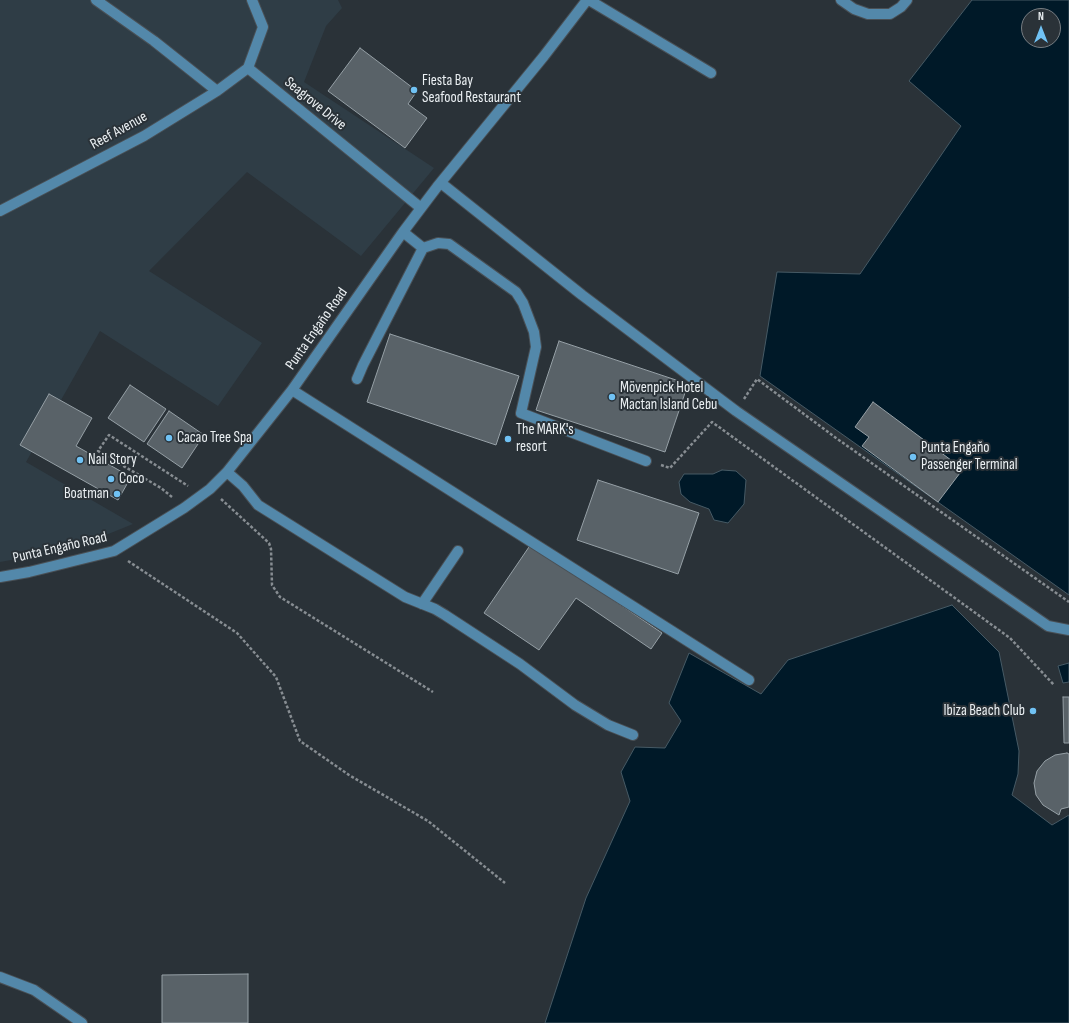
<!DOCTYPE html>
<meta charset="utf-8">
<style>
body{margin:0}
#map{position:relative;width:1069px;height:1023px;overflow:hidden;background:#2a3238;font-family:"Sofia Sans Condensed",sans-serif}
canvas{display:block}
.north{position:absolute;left:1021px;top:8px;width:40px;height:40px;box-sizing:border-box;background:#2a3238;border:1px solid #777e83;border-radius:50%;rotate:0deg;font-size:11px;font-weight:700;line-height:16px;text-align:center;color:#ebf0f3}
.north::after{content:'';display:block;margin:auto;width:14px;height:18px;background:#70c2f4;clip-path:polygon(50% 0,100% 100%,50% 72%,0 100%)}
</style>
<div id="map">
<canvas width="1069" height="1023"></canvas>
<div class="north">N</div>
</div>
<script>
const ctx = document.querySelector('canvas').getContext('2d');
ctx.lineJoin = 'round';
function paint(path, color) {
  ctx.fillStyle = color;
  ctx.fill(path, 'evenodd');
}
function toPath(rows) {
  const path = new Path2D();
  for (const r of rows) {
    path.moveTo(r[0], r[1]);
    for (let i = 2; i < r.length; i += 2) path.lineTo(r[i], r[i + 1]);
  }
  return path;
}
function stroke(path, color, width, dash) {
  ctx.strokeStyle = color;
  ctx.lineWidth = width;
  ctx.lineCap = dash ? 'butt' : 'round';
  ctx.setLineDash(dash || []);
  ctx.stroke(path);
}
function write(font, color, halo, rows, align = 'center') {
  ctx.font = font + ' "Sofia Sans Condensed",sans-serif';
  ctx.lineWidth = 4;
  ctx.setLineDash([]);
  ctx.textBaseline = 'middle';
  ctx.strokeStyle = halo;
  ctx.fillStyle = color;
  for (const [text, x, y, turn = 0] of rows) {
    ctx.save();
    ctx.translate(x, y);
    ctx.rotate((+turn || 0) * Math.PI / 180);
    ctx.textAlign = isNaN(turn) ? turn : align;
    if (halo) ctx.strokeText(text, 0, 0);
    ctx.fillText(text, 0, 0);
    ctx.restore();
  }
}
paint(toPath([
 [0,0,338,0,342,8,326,26,304,82,434,168,361,256,247,172,149,271,262,343,218,406,100,331,26,462,133,524,71,549,0,562]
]), '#2f3d46');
const water = toPath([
 [972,0,1069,0,1069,595,760,376,777,272,860,274,961,126,909,81,972,0],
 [1029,16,1053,16,1053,40,1029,40,1029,16],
 [722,470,736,471,746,480,744,504,728,523,714,520,709,509,690,502,681,494,679,482,684,474,713,474,722,470],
 [952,605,999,652,1019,751,1018,774,1012,795,1052,825,1069,815,1069,1023,545,1023,586,898,630,801,621,772,635,747,665,748,681,721,669,703,689,653,761,694,788,660,952,605],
 [1069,663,1069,682,1063,683,1058,666,1069,663]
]);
paint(water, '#001928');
stroke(water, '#465a65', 1);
const building = toPath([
 [360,48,417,91,408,104,427,118,405,148,328,91,360,48],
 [390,334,519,376,496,445,367,402,390,334],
 [559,341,688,384,665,452,536,410,559,341],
 [130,385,166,409,144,442,108,418,130,385],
 [49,394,92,418,76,446,131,477,118,500,20,445,49,394],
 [873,402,963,469,938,502,862,446,869,437,855,427,873,402],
 [169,411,204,435,182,468,147,444,169,411],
 [598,480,699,513,678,574,577,540,598,480],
 [531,544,662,633,651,649,576,598,539,650,484,613,531,544],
 [1063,697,1069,697,1069,743,1064,743,1063,697],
 [1067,753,1069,754,1069,807,1061,809,1059,815,1043,805,1036,795,1034,783,1037,771,1045,761,1055,755,1067,753],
 [248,974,248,1023,162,1023,162,975,248,974]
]);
paint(building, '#596268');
stroke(building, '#96a0a6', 1);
const minor = toPath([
 [96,0,154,41,217,91],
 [589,0,711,73],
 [841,0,854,9,868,14,890,14,901,7,907,0],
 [248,68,421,208],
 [248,68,263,27,252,0],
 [441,183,582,295,736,411,1048,626,1069,630],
 [0,211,144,136,217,91,248,68],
 [403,232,423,248],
 [357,379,363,365,423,248,438,243,449,244,516,292,523,303,534,332,536,347,521,413,646,461],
 [292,390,749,680],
 [227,472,243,486,258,505,405,597,435,609,445,615,520,664,575,705,608,725,633,735],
 [0,577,29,572,114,551,184,508,210,489,227,472,292,390,403,232,437,187,544,56,587,0],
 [422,604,458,551],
 [0,977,34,990,82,1023]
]);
stroke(minor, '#495056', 12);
stroke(toPath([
 [744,399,757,379,836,438,1069,602],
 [661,465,670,468,712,422,1010,638,1054,685],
 [172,497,161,488,98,451,109,435,188,486],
 [221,499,269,543,271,549,272,585,280,597,433,692],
 [128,561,237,633,276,677,300,741,349,775,428,821,505,883]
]), '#878d92', 2.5, [3, 2]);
stroke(minor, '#5388aa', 10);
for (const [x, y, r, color] of [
 [414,90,4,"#70c2f4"],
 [612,397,4,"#70c2f4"],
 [169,438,4,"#70c2f4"],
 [508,439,4,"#70c2f4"],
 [913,457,4,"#70c2f4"],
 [80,460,4,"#70c2f4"],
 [111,479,4,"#70c2f4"],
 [117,494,4,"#70c2f4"],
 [1033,711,4,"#70c2f4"]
]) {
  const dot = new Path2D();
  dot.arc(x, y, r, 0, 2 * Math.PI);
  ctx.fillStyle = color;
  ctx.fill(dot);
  stroke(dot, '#2a3238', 1.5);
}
write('15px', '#ebf0f3', '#2a3238', [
 ["Fiesta Bay",422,81],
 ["Seafood Restaurant",422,98],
 ["Mövenpick Hotel",620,388],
 ["Mactan Island Cebu",620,405],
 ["The MARK's",516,430],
 ["resort",516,447],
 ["Cacao Tree Spa",177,438],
 ["Punta Engaňo",921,448],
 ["Passenger Terminal",921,465],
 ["Nail Story",88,460],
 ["Coco",119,479],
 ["Boatman",109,494,"right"],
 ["Ibiza Beach Club",1025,711,"right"]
], 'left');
write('15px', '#ebf0f3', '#2a3238', [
 ["Seagrove Drive",315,104,39],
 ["Reef Avenue",119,131,-29],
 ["Punta Engaño Road",317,329,-55],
 ["Punta Engaño Road",60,548,-13]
]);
</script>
